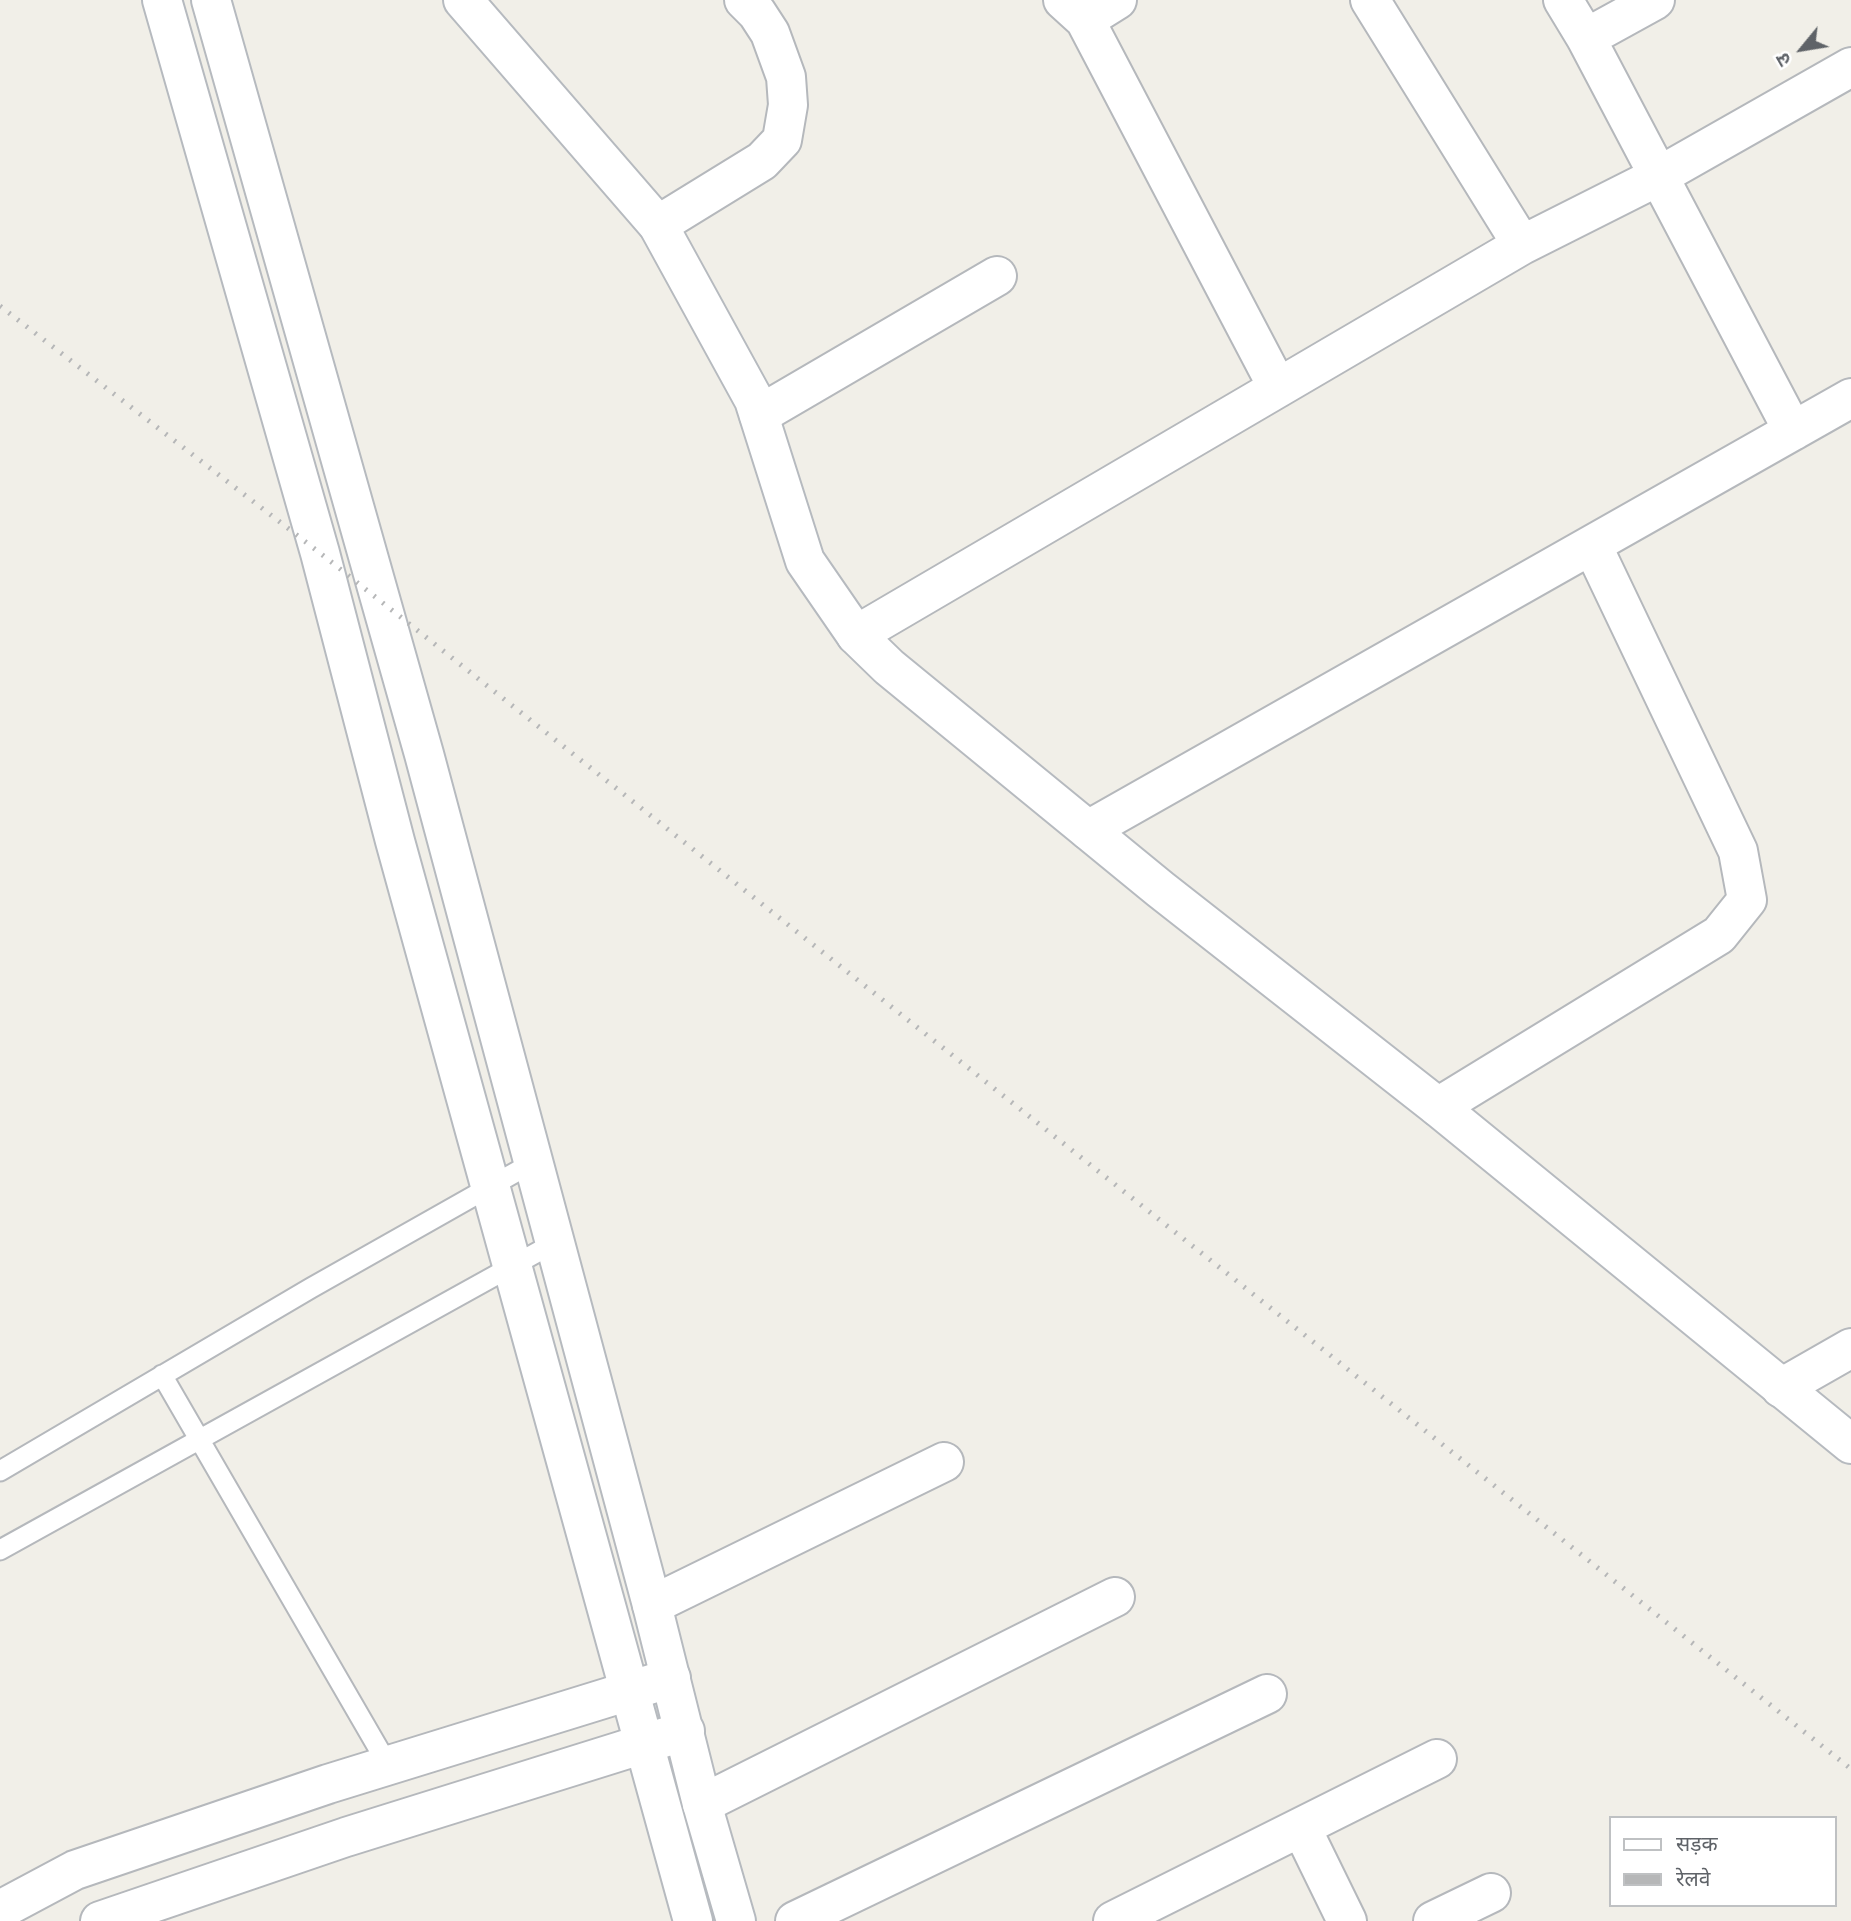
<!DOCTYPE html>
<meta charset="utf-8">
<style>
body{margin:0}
#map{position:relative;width:1851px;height:1921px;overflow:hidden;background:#f1efe8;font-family:"DM Sans","Noto Sans Devanagari",sans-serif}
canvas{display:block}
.legend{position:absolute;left:1609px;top:1816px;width:228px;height:91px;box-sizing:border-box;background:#fff;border:2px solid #bfc1c3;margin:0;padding:9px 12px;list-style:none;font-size:21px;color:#5f6368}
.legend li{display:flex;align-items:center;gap:14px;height:35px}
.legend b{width:35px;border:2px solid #bfc1c3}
.north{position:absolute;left:1767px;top:14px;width:70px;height:70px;-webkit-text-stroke:5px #fff;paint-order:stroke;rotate:240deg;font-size:19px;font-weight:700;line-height:28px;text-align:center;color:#5f6368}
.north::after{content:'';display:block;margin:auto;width:24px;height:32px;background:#5f6368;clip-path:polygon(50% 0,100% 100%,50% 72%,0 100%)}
</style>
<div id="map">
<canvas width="1851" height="1921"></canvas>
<ul class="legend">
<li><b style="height:9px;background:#fff"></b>सड़क</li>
<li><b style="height:9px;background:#b6b7b8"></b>रेलवे</li>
</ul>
<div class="north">उ</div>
</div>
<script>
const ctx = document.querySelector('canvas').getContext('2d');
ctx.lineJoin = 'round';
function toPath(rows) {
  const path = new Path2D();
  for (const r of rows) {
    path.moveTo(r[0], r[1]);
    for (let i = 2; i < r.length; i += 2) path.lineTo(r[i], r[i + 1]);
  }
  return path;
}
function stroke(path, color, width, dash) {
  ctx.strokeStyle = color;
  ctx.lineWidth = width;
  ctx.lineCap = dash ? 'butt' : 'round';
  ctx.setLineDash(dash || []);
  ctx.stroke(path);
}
const lane = toPath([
 [162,1375,388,1765],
 [0,1471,311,1288,532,1163],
 [0,1550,554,1243]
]);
const street = toPath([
 [1063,0,1085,20,1278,388],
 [1370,0,1522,245],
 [1563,0,1586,38,1793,431],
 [1085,20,1117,0],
 [1586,38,1655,0],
 [658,225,762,161,782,140,788,105,786,77,770,33,757,13,744,0],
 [759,415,997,276],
 [856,635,1522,245,1659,176,1851,67],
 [1088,830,1851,398],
 [1438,1107,1719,935,1747,900,1738,851,1592,545],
 [1781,1388,1851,1348],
 [652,1605,944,1462],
 [702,1804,1115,1597],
 [1301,1827,1347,1921],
 [0,1910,75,1870,328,1784,671,1678],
 [100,1921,346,1837,685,1731],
 [795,1921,1267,1694],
 [1113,1921,1437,1759],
 [1433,1921,1491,1893]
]);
const secondary = toPath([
 [162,0,320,553,395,841,693,1921],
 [211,0,424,754,652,1605,702,1804,736,1921],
 [463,0,658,225,754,400,805,561,856,635,889,667,1160,889,1438,1107,1851,1444]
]);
stroke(lane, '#b5b8bc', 23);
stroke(street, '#b5b8bc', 42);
stroke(secondary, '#b6babf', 42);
stroke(lane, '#fff', 19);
stroke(street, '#fff', 38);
stroke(secondary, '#fff', 38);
stroke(toPath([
 [0,306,320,553,1851,1769]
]), '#b6b7b8', 5, [2, 9]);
</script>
